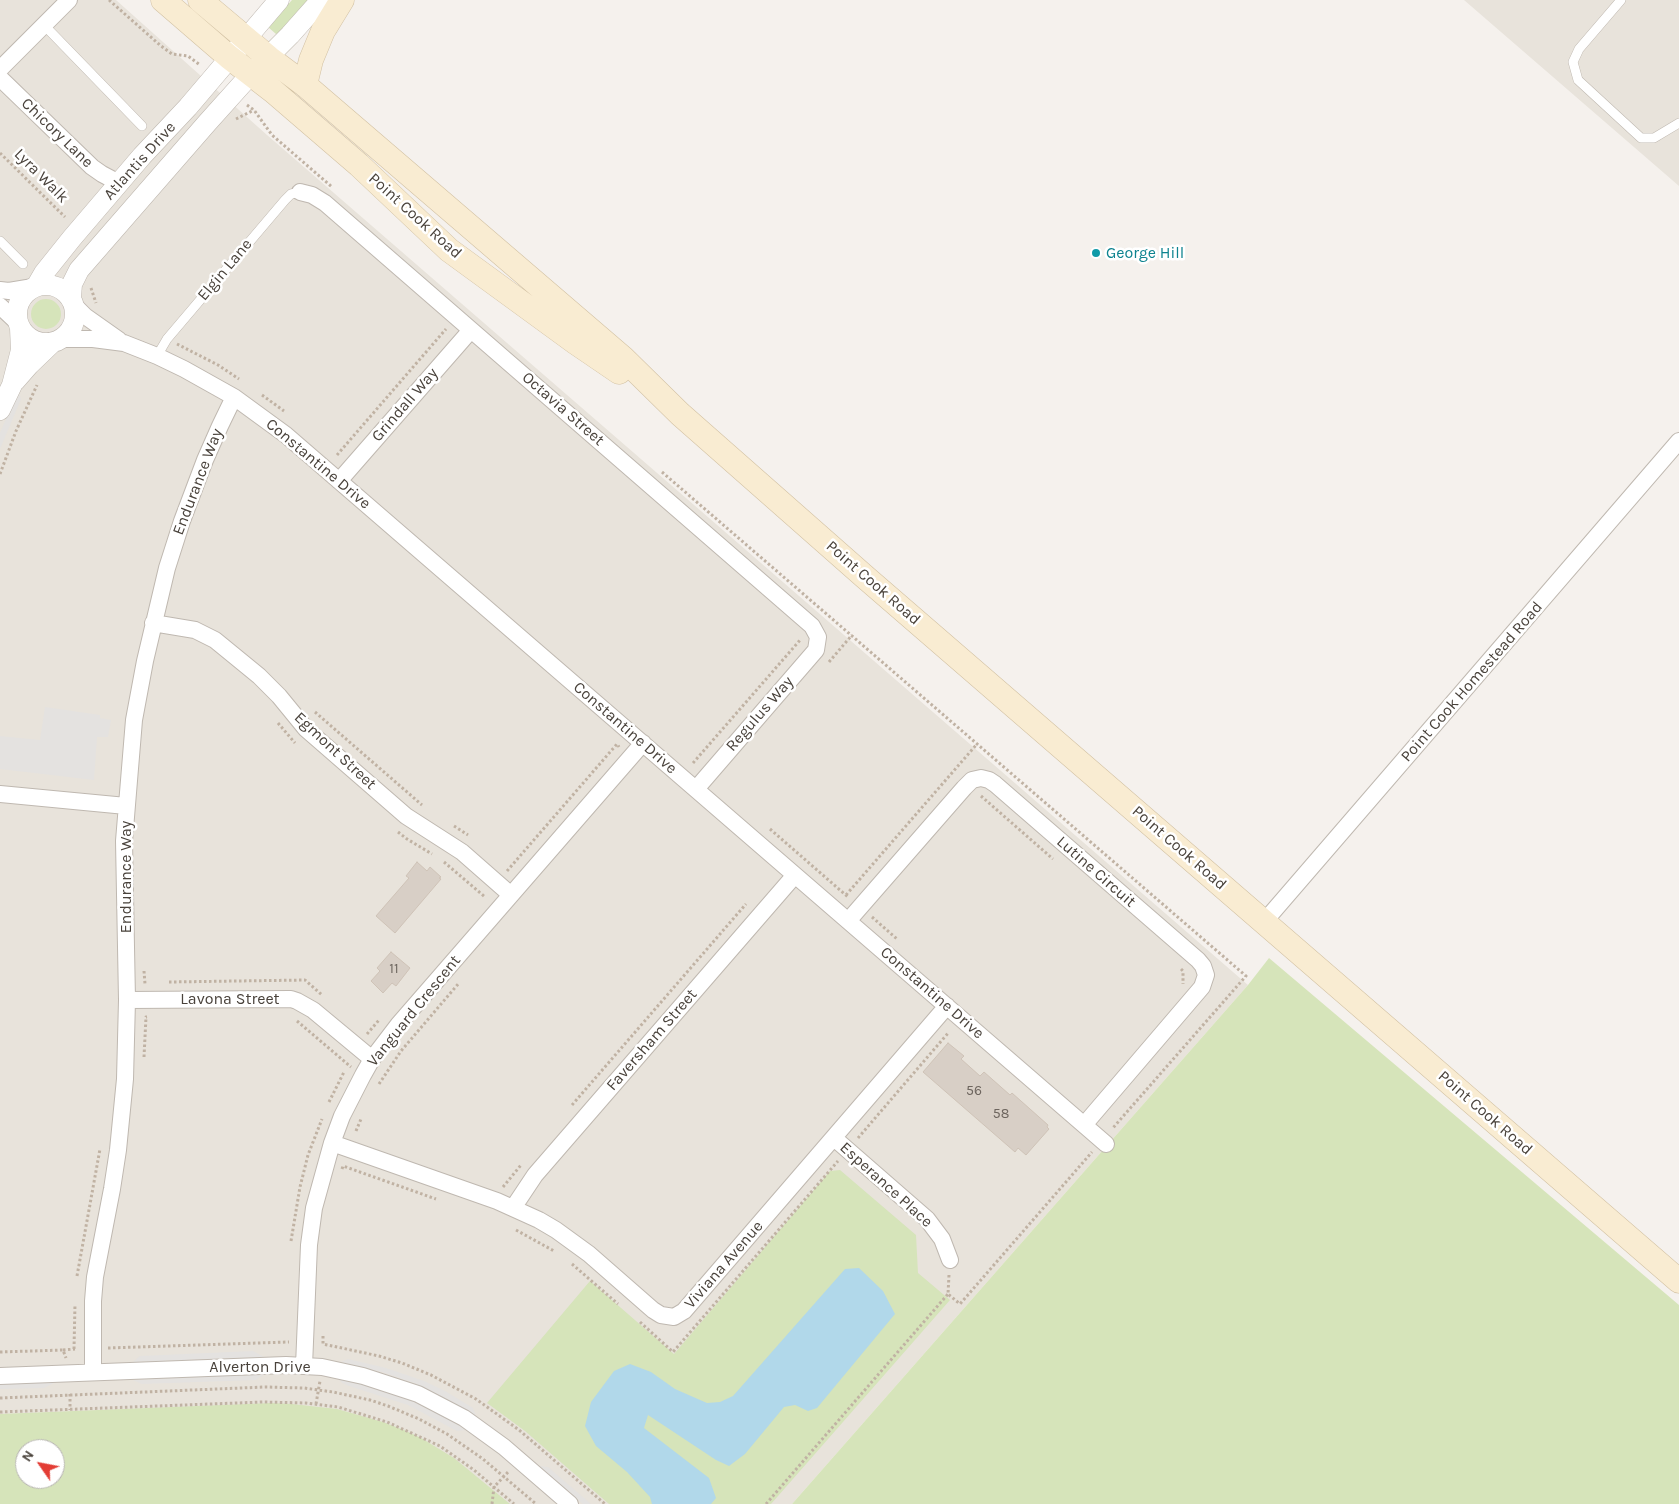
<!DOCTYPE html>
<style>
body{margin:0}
#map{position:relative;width:1679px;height:1504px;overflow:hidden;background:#f5f1ed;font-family:Karla,sans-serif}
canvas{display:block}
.north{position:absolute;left:15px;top:1439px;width:50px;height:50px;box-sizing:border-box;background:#fff;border:1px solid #b6b3b1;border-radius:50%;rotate:303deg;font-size:14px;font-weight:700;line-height:20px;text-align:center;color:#49423b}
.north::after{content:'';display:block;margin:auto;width:18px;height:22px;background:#e33d35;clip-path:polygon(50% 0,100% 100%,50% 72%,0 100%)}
</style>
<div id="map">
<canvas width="1679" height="1504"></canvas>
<div class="north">N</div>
</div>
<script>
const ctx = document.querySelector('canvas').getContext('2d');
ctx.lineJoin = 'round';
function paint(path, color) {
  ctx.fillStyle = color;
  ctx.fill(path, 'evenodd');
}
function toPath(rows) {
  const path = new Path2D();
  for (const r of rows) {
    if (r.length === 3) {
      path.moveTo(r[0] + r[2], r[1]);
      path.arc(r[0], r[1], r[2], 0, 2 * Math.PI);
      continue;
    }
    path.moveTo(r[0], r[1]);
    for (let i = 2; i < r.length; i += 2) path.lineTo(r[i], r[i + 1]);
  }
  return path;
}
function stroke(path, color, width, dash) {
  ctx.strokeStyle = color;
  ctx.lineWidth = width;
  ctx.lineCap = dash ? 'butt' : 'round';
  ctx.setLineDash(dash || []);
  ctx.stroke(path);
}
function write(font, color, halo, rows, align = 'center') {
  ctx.font = font + ' Karla,sans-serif';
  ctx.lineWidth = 5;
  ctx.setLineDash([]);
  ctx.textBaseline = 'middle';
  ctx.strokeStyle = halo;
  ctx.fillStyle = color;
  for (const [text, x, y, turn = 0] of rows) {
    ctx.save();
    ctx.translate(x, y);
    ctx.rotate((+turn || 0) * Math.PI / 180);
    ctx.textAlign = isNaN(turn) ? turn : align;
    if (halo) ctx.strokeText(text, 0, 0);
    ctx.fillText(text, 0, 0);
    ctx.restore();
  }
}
paint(toPath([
 [0,0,116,0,267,135,1248,985,792,1504,0,1504],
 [25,1449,55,1449,55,1479,25,1479],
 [1464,0,1679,0,1679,186]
]), '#e8e3db');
paint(toPath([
 [292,0,310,0,282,31,276,34,268,27],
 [46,314,15],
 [1269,958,1679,1305,1679,1504,792,1504,1248,985],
 [840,1170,916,1235,918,1273,950,1300,771,1504,609,1504,525,1431,487,1403,590,1281,674,1354,830,1171],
 [271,1403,292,1404,337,1409,383,1422,404,1430,421,1438,454,1458,510,1504,0,1504,0,1414],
 [25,1449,55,1449,55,1479,25,1479]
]), '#d6e4ba');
paint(toPath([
 [18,391,21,399,0,449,0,433],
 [45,707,100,715,100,718,111,720,108,737,97,737,94,780,0,769,0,736,40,740],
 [253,1351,264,1357,133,1362,140,1356],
 [348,1359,386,1368,424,1381,445,1391,473,1408,476,1416,443,1397,414,1383,382,1372,341,1362],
 [264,1374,256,1380,142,1384,133,1380],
 [339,1379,379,1389,407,1399,445,1417,466,1430,457,1431,408,1405,349,1386,342,1383],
 [56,1382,44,1388,0,1389,0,1384],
 [539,1466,548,1467,591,1504,583,1504]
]), '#e4e2e0');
paint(toPath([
 [859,1268,883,1291,895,1314,817,1408,808,1411,795,1405,784,1407,745,1454,729,1466,716,1460,648,1415,644,1428,709,1478,716,1498,711,1504,652,1504,650,1497,627,1472,596,1446,585,1426,591,1402,614,1371,630,1364,651,1372,675,1389,707,1403,720,1402,733,1396,845,1269]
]), '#b1d8ea');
const building = toPath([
 [417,862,427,871,430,867,441,877,439,878,441,879,395,933,376,916,409,878,406,876,417,862],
 [391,952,410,968,396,986,392,983,383,993,371,981,380,971,377,968,391,952],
 [948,1043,964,1056,961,1059,980,1076,984,1072,1010,1095,1012,1093,1048,1125,1047,1127,1049,1129,1026,1155,1018,1148,1015,1152,923,1072,948,1043]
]);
paint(building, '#d8cfc6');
stroke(building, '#cfc3b7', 1);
const service = toPath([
 [1621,0,1579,49,1573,62,1578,80,1641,138,1654,138,1679,123],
 [44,25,142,126],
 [0,241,23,264],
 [157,356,167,339,285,200,291,194,300,192]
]);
const minor = toPath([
 [0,69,69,0],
 [0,78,92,167,102,174,119,183],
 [300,192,312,195,325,203,812,626,818,637,816,650,696,789],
 [0,290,9,291,33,287],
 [74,305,85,316,119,340],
 [0,306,18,323],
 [60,339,93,339,124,343,157,356,184,369,234,397,286,435,1106,1144],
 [339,481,471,330],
 [153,623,195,630,215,640,259,676,279,696,306,729,406,816,462,852,511,895],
 [0,794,126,806],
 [848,921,964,788,972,780,981,778,989,780,995,784,1198,960,1203,966,1206,975,1202,987,1084,1125],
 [1264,922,1679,441],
 [127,1000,291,999,297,1001,313,1010,372,1059],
 [834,1138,927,1219,942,1239,950,1260],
 [332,1143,497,1201,539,1220,556,1230,589,1254,653,1310,661,1315,674,1317,684,1311,947,1006],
 [513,1208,535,1175,795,875],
 [304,1366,309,1245,314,1208,332,1143,342,1116,363,1075,372,1059,398,1025,643,743],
 [93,1372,93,1301,95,1277,112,1189,118,1150,125,1079,127,1000,124,841,134,720,145,661,167,568,182,521,205,460,220,426,234,397],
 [0,1376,286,1365,322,1367,363,1376,418,1394,464,1418,504,1447,570,1504]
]);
const tertiary = toPath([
 [46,314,29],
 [37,285,44,273,72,238,142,156,188,107,279,0],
 [71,297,72,284,79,270,207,123,251,74,290,35,321,0],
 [15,381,29,365,53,342],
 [0,410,12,385,21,350,20,328]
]);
const secondary = toPath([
 [163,0,229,57,273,91,359,165,449,250,575,342,619,372],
 [200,0,269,58,305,85,623,358,680,414,865,577,1679,1281],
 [305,85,311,60,323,31,342,0]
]);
stroke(service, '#bfb8b0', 10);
stroke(minor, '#bfb8b0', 18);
stroke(tertiary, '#bfb8b0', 21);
stroke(secondary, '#d2c1a3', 25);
stroke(toPath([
 [109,0,161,46,172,54,188,56,200,65],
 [247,105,254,110,272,135,332,187],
 [236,119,254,110],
 [0,153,65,217],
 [91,288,96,303],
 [177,344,218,365,239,379],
 [262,395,284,411],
 [337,455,446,329],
 [662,472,1246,976,1112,1129],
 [0,474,16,431,37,385],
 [829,662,852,635],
 [315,712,422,805],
 [278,723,295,743],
 [693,763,801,639],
 [981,796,1053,859],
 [454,826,468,835],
 [770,829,848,897],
 [398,832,407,839,432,854],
 [444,862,485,897],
 [507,871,617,744,619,747],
 [846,895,977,744],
 [872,917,897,939],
 [1181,969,1183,971,1183,984],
 [144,971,145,984],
 [169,982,305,980,322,995],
 [297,1021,351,1067],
 [367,1034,379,1020],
 [144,1057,146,1017,147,1017],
 [379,1084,401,1051,459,983],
 [329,1102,344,1072],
 [572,1105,746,904],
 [356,1131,361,1119],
 [858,1138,949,1032],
 [342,1169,343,1166,436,1199],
 [503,1187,521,1165],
 [516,1230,554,1251],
 [291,1241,300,1187,308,1155,322,1119],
 [572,1264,618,1304],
 [949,1275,948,1294,960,1304,1092,1152],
 [77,1276,100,1149],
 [640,1322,673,1352,838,1161],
 [323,1336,323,1344,379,1356,402,1363,431,1375,476,1399,519,1430,605,1504],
 [108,1348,289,1342],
 [74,1349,75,1304],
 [63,1350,75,1349],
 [0,1352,63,1350,66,1358],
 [70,1394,70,1410],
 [0,1398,265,1387,304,1388,333,1392,370,1400,388,1406,419,1419,447,1434,483,1459,536,1504],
 [316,1404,320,1381],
 [0,1412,263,1402,306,1403,338,1407,387,1422,440,1446,474,1470,514,1504],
 [492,1504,494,1487,509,1471],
 [766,1504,948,1294]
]), '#c0b2a3', 3, [2.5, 2.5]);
stroke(service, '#fff', 9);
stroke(minor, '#fff', 16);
stroke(tertiary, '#fff', 20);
stroke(secondary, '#f9ecd2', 24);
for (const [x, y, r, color] of [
 [1096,253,5,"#0f9aa8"]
]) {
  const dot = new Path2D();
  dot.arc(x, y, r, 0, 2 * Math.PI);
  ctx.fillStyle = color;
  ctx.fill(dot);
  stroke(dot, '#fff', 2);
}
write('14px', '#6d655e', null, [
 ["11",394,969],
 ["56",974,1091],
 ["58",1001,1114]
]);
write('16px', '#49423b', '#fff', [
 ["Chicory Lane",57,133,44],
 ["Atlantis Drive",140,161,-48],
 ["Lyra Walk",41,176,45],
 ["Point Cook Road",415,216,42],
 ["Elgin Lane",225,270,-50],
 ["Grindall Way",405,405,-49],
 ["Octavia Street",563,409,41],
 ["Constantine Drive",318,464,40],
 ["Endurance Way",198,482,-69],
 ["Point Cook Road",873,583,41],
 ["Point Cook Homestead Road",1472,682,-49],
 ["Regulus Way",760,714,-49],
 ["Constantine Drive",625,728,41],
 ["Egmont Street",335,751,43],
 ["Point Cook Road",1179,848,41],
 ["Lutine Circuit",1096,872,41],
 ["Endurance Way",126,877,-90],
 ["Constantine Drive",932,993,41],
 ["Lavona Street",230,999],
 ["Vanguard Crescent",414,1011,-51],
 ["Faversham Street",652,1040,-49],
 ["Point Cook Road",1485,1113,41],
 ["Esperance Place",886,1185,42],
 ["Viviana Avenue",724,1265,-49],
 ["Alverton Drive",260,1367]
]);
write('16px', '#0d838f', '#fff', [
 ["George Hill",1106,253]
], 'left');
</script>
